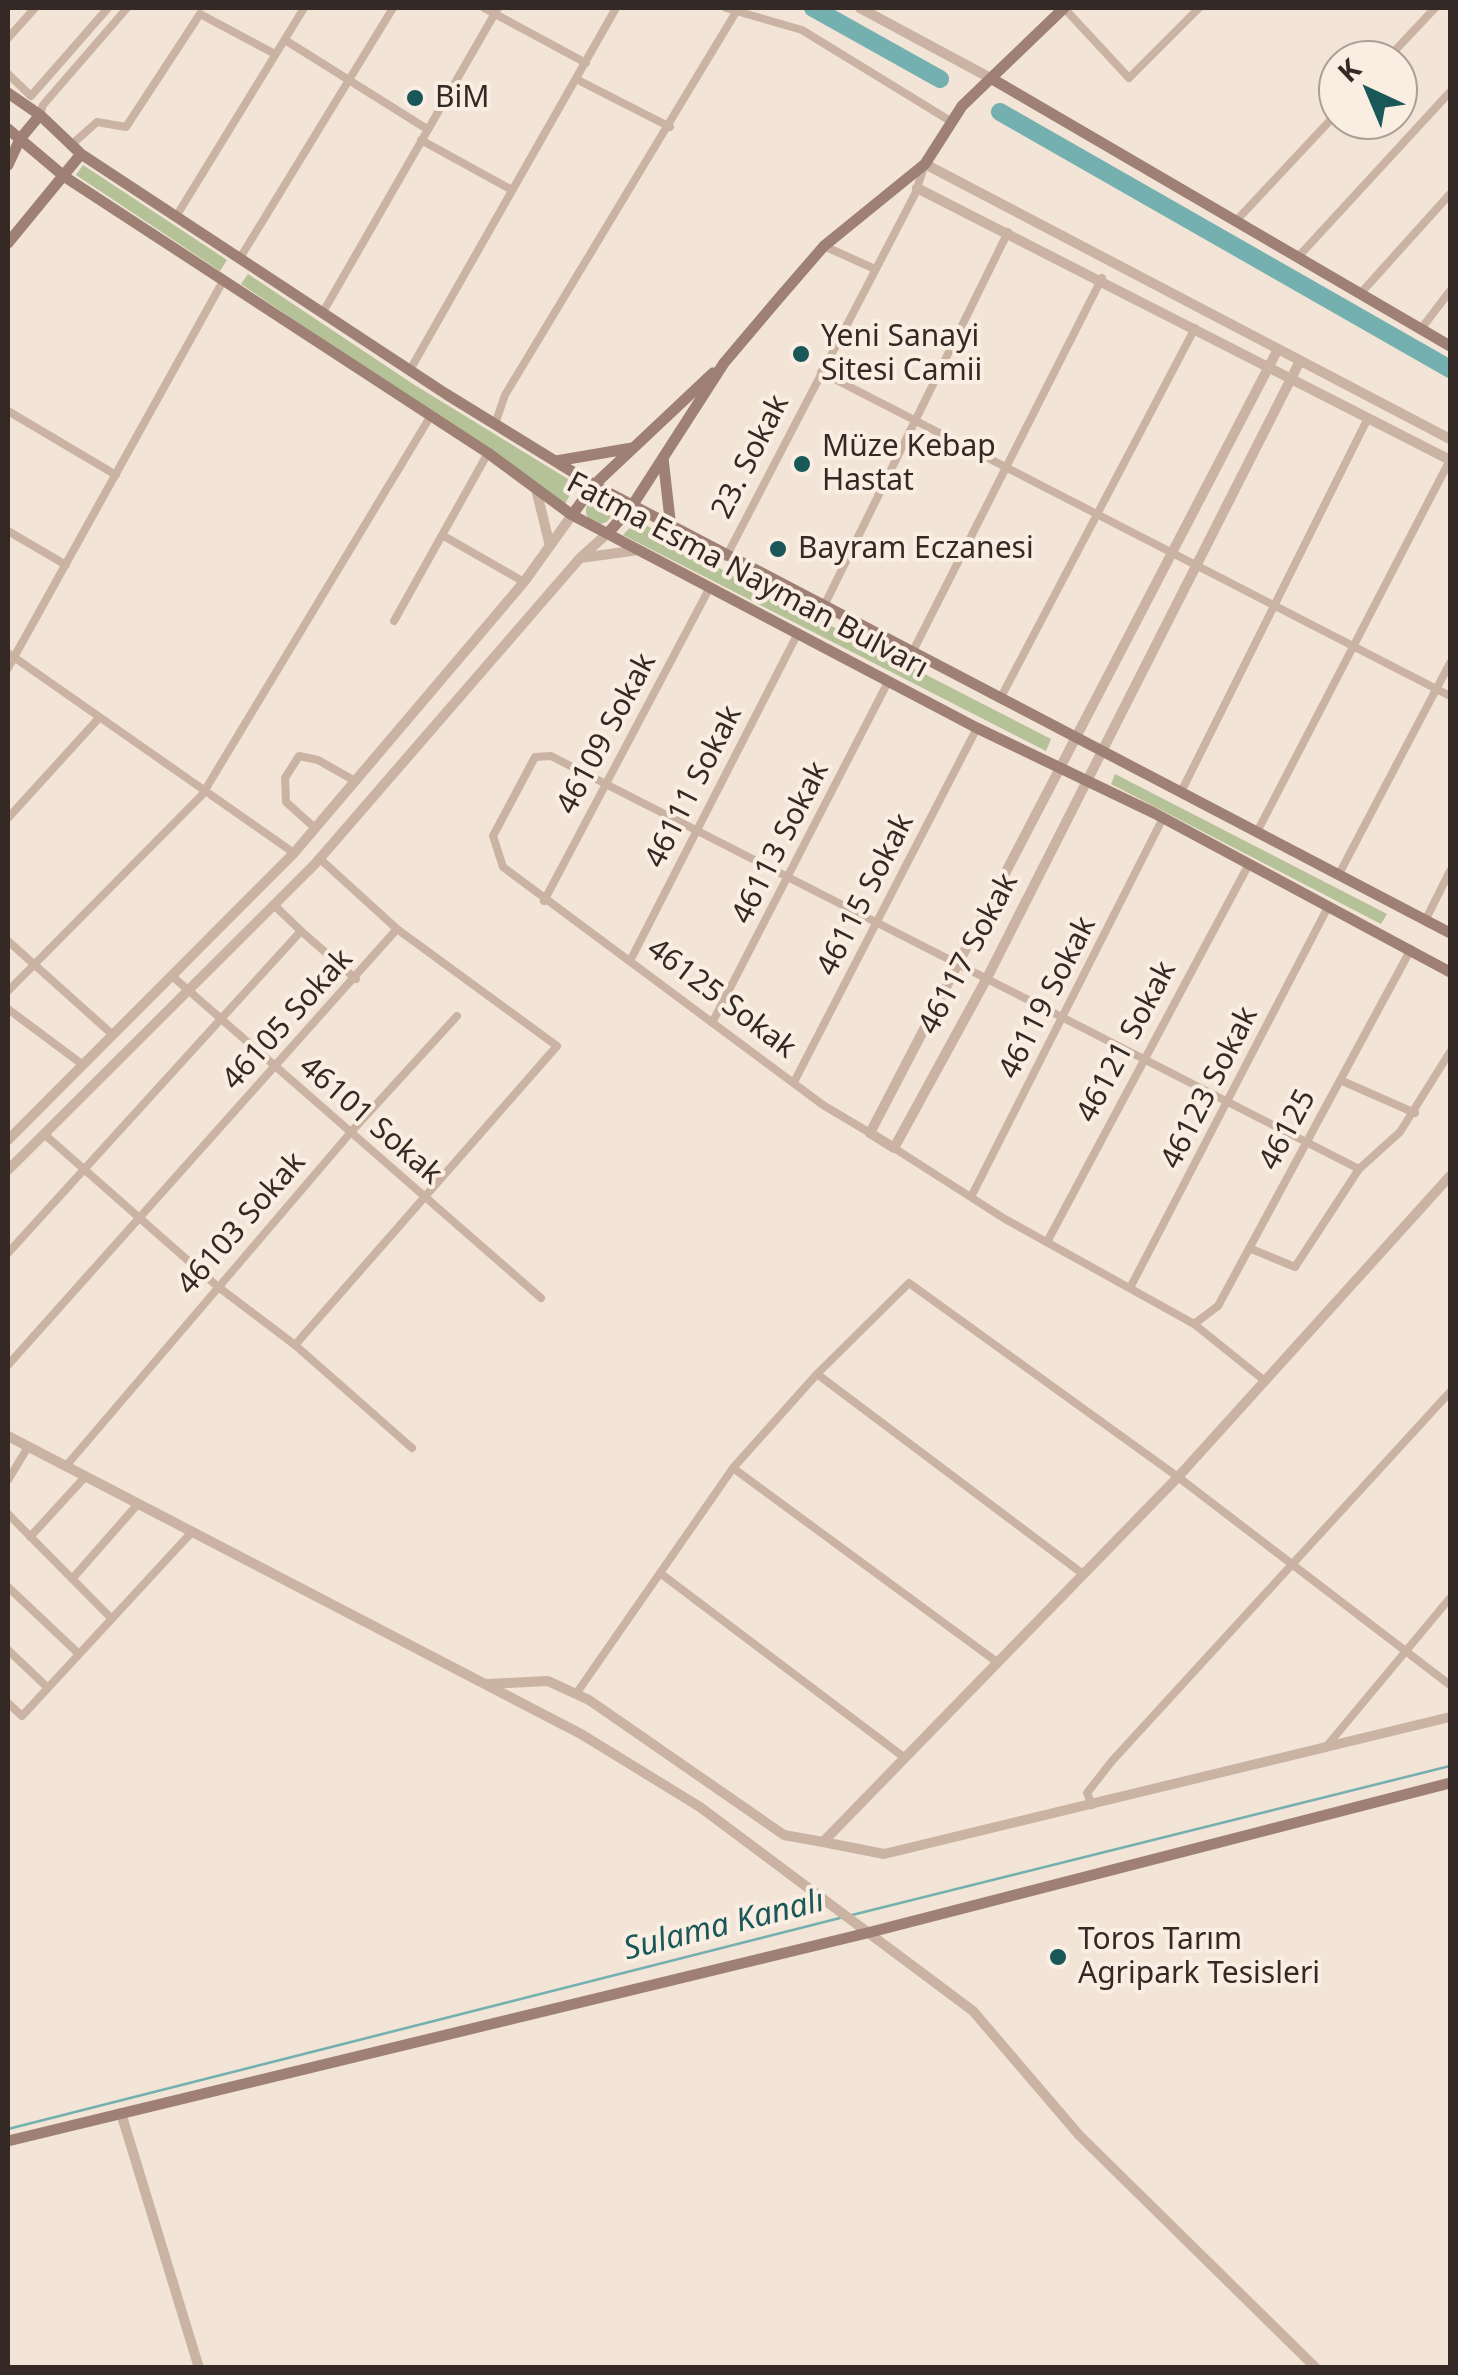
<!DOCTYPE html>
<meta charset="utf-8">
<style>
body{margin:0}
#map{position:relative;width:1458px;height:2375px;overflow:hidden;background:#f2e4d7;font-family:"Noto Sans",sans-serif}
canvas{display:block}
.frame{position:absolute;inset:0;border:10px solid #352925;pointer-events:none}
.north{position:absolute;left:1318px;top:40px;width:100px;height:100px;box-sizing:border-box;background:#faeee3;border:2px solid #ab9f97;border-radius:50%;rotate:316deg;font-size:28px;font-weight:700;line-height:40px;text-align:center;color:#352925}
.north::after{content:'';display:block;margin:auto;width:35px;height:45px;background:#195758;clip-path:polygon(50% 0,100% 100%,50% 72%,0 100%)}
</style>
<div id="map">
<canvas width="1458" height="2375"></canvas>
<div class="frame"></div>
<div class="north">K</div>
</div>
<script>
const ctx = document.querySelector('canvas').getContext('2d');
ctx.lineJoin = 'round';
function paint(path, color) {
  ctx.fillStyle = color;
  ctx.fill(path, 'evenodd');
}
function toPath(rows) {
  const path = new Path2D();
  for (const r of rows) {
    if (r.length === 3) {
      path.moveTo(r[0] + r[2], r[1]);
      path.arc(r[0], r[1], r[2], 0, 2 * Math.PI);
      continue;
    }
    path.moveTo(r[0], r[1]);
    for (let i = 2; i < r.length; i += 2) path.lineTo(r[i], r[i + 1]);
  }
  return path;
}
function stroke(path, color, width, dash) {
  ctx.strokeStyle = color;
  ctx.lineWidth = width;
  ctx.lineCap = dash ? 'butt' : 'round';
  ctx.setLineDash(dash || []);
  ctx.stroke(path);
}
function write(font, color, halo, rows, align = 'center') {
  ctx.font = font + ' "Noto Sans",sans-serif';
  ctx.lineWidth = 8;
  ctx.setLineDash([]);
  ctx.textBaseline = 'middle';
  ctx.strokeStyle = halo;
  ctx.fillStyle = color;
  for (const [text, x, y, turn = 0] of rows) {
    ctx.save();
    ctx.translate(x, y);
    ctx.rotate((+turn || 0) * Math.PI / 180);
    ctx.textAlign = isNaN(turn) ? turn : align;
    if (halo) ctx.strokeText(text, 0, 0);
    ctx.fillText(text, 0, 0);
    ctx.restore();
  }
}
paint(toPath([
 [83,165,227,260,220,271,76,175],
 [248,274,413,384,576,484,565,504,241,284],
 [599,511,13],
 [637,520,728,573,1051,739,1046,751,623,535],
 [1115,774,1387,914,1381,924,1111,784]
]), '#b5c197');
stroke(toPath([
 [852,1915,1450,1766],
 [8,2129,840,1918]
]), '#75b0b0', 2.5);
stroke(toPath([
 [813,8,940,79],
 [1000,112,1450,369]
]), '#75b0b0', 18);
stroke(toPath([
 [484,8,586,63],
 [726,8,802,30,952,122],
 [1064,8,1129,78,1199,8],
 [8,38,35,8],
 [285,40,427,129],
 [1386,60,1435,8],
 [8,74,31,96,108,8],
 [576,79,670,127],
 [40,115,43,105,127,8],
 [421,140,512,190],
 [70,146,97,122,126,127,200,14,275,54],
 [177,215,304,8],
 [1235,222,1338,112],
 [824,246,875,269],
 [1298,257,1450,92],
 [240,258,393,8],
 [1360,294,1450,194],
 [323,312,498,8],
 [1421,329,1450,291],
 [410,370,616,8],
 [821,372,1450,696],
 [8,411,116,475],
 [495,424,505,395,736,12],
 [8,531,66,565],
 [442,535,524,582],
 [726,557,915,194,925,164],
 [823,608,1008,232],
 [394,621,488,453],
 [8,653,294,853],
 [912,653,1102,278],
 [8,668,223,281],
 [1000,699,1195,328],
 [1181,792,1368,418],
 [8,818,99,718],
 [315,828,286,802,285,778,299,756,318,760,355,781],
 [1257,832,1450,460],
 [1339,874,1450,663],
 [544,901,709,589],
 [1426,919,1450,871],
 [301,931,356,979],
 [8,941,113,1035],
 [631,959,797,635],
 [172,976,541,1298],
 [8,991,202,795,430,417],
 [8,1009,83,1065],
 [712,1023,888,682],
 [1340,1080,1415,1113],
 [794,1082,977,728],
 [870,1133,823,1105,503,867,493,836,535,757,551,756,1359,1169,1400,1132,1450,1052],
 [44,1134,217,1286,295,1345,412,1448],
 [894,1148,1005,1219,1194,1324,1265,1381],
 [971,1197,1163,818],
 [1047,1242,1249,864],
 [1249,1248,1295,1267,1359,1169],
 [8,1253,301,931,274,905],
 [1130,1288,1328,907],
 [1194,1324,1218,1306,1411,949],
 [295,1345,557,1046,397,929],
 [8,1365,397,929,319,858],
 [817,1374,909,1283,1178,1477,1450,1685],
 [66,1466,351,1132,457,1016],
 [8,1480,28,1447],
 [8,1514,112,1619],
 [30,1537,85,1477],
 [660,1573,905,1758],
 [72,1579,137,1505],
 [8,1587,79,1654],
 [8,1650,48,1688],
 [997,1662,733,1468,817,1374,1083,1574],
 [576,1694,733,1468],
 [8,1703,22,1716,191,1533],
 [1326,1747,1450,1598],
 [1092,1805,1087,1793,1112,1761,1450,1392]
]), '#cab3a3', 8);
stroke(toPath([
 [860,8,994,80],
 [925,164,1450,439],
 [917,188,1450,460],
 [1277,351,870,1133,894,1148,987,978,1299,363],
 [536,489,550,546],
 [581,558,638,550],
 [8,1140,294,853,524,582,572,515],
 [8,1170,315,864,580,558,609,532],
 [8,1436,581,1734,700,1807,973,2011,1079,2135,1316,2368],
 [487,1684,548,1681,589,1700,784,1835,823,1842,1178,1477,1450,1176],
 [823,1842,884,1854,1450,1717],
 [121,2113,199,2368]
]), '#cab3a3', 10);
stroke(toPath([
 [994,80,1450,346],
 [8,93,40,115,81,154,446,394,594,485,1450,933],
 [8,129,65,177,488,453,572,515,977,728,1154,813,1450,972],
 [8,165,20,139,40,115],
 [8,243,81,154],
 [663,458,671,528],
 [556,461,632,448],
 [572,515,594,485,713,373],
 [609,532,632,506,724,363,779,298,824,246,925,164,962,106,1064,8],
 [8,2141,867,1933,1450,1783]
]), '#9e8174', 11);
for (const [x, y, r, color] of [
 [415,98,10,"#195758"],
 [801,354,10,"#195758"],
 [802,464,10,"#195758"],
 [778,549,10,"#195758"],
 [1058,1957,10,"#195758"]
]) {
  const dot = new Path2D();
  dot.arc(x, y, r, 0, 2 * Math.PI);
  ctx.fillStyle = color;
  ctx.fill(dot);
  stroke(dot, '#faeee3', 4);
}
write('30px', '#352925', '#faeee3', [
 ["BiM",435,98],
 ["Yeni Sanayi",821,337],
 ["Sitesi Camii",821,371],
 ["Müze Kebap",822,447],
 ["Hastat",822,481],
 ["Bayram Eczanesi",798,549],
 ["Toros Tarım",1078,1940],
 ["Agripark Tesisleri",1078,1974]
], 'left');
write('30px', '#352925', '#faeee3', [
 ["23. Sokak",751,457,-63],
 ["Fatma Esma Nayman Bulvarı",747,576,28],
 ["46109 Sokak",607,734,-62],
 ["46111 Sokak",694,787,-63],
 ["46113 Sokak",781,843,-63],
 ["46115 Sokak",866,895,-63],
 ["46117 Sokak",969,954,-62],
 ["46119 Sokak",1048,998,-63],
 ["46125 Sokak",721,999,37],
 ["46105 Sokak",288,1020,-48],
 ["46121 Sokak",1127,1042,-62],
 ["46123 Sokak",1210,1088,-63],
 ["46101 Sokak",370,1121,41],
 ["46125",1288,1130,-62],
 ["46103 Sokak",242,1224,-49]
]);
write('italic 32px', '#195758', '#faeee3', [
 ["Sulama Kanalı",724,1926,-14]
]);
</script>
